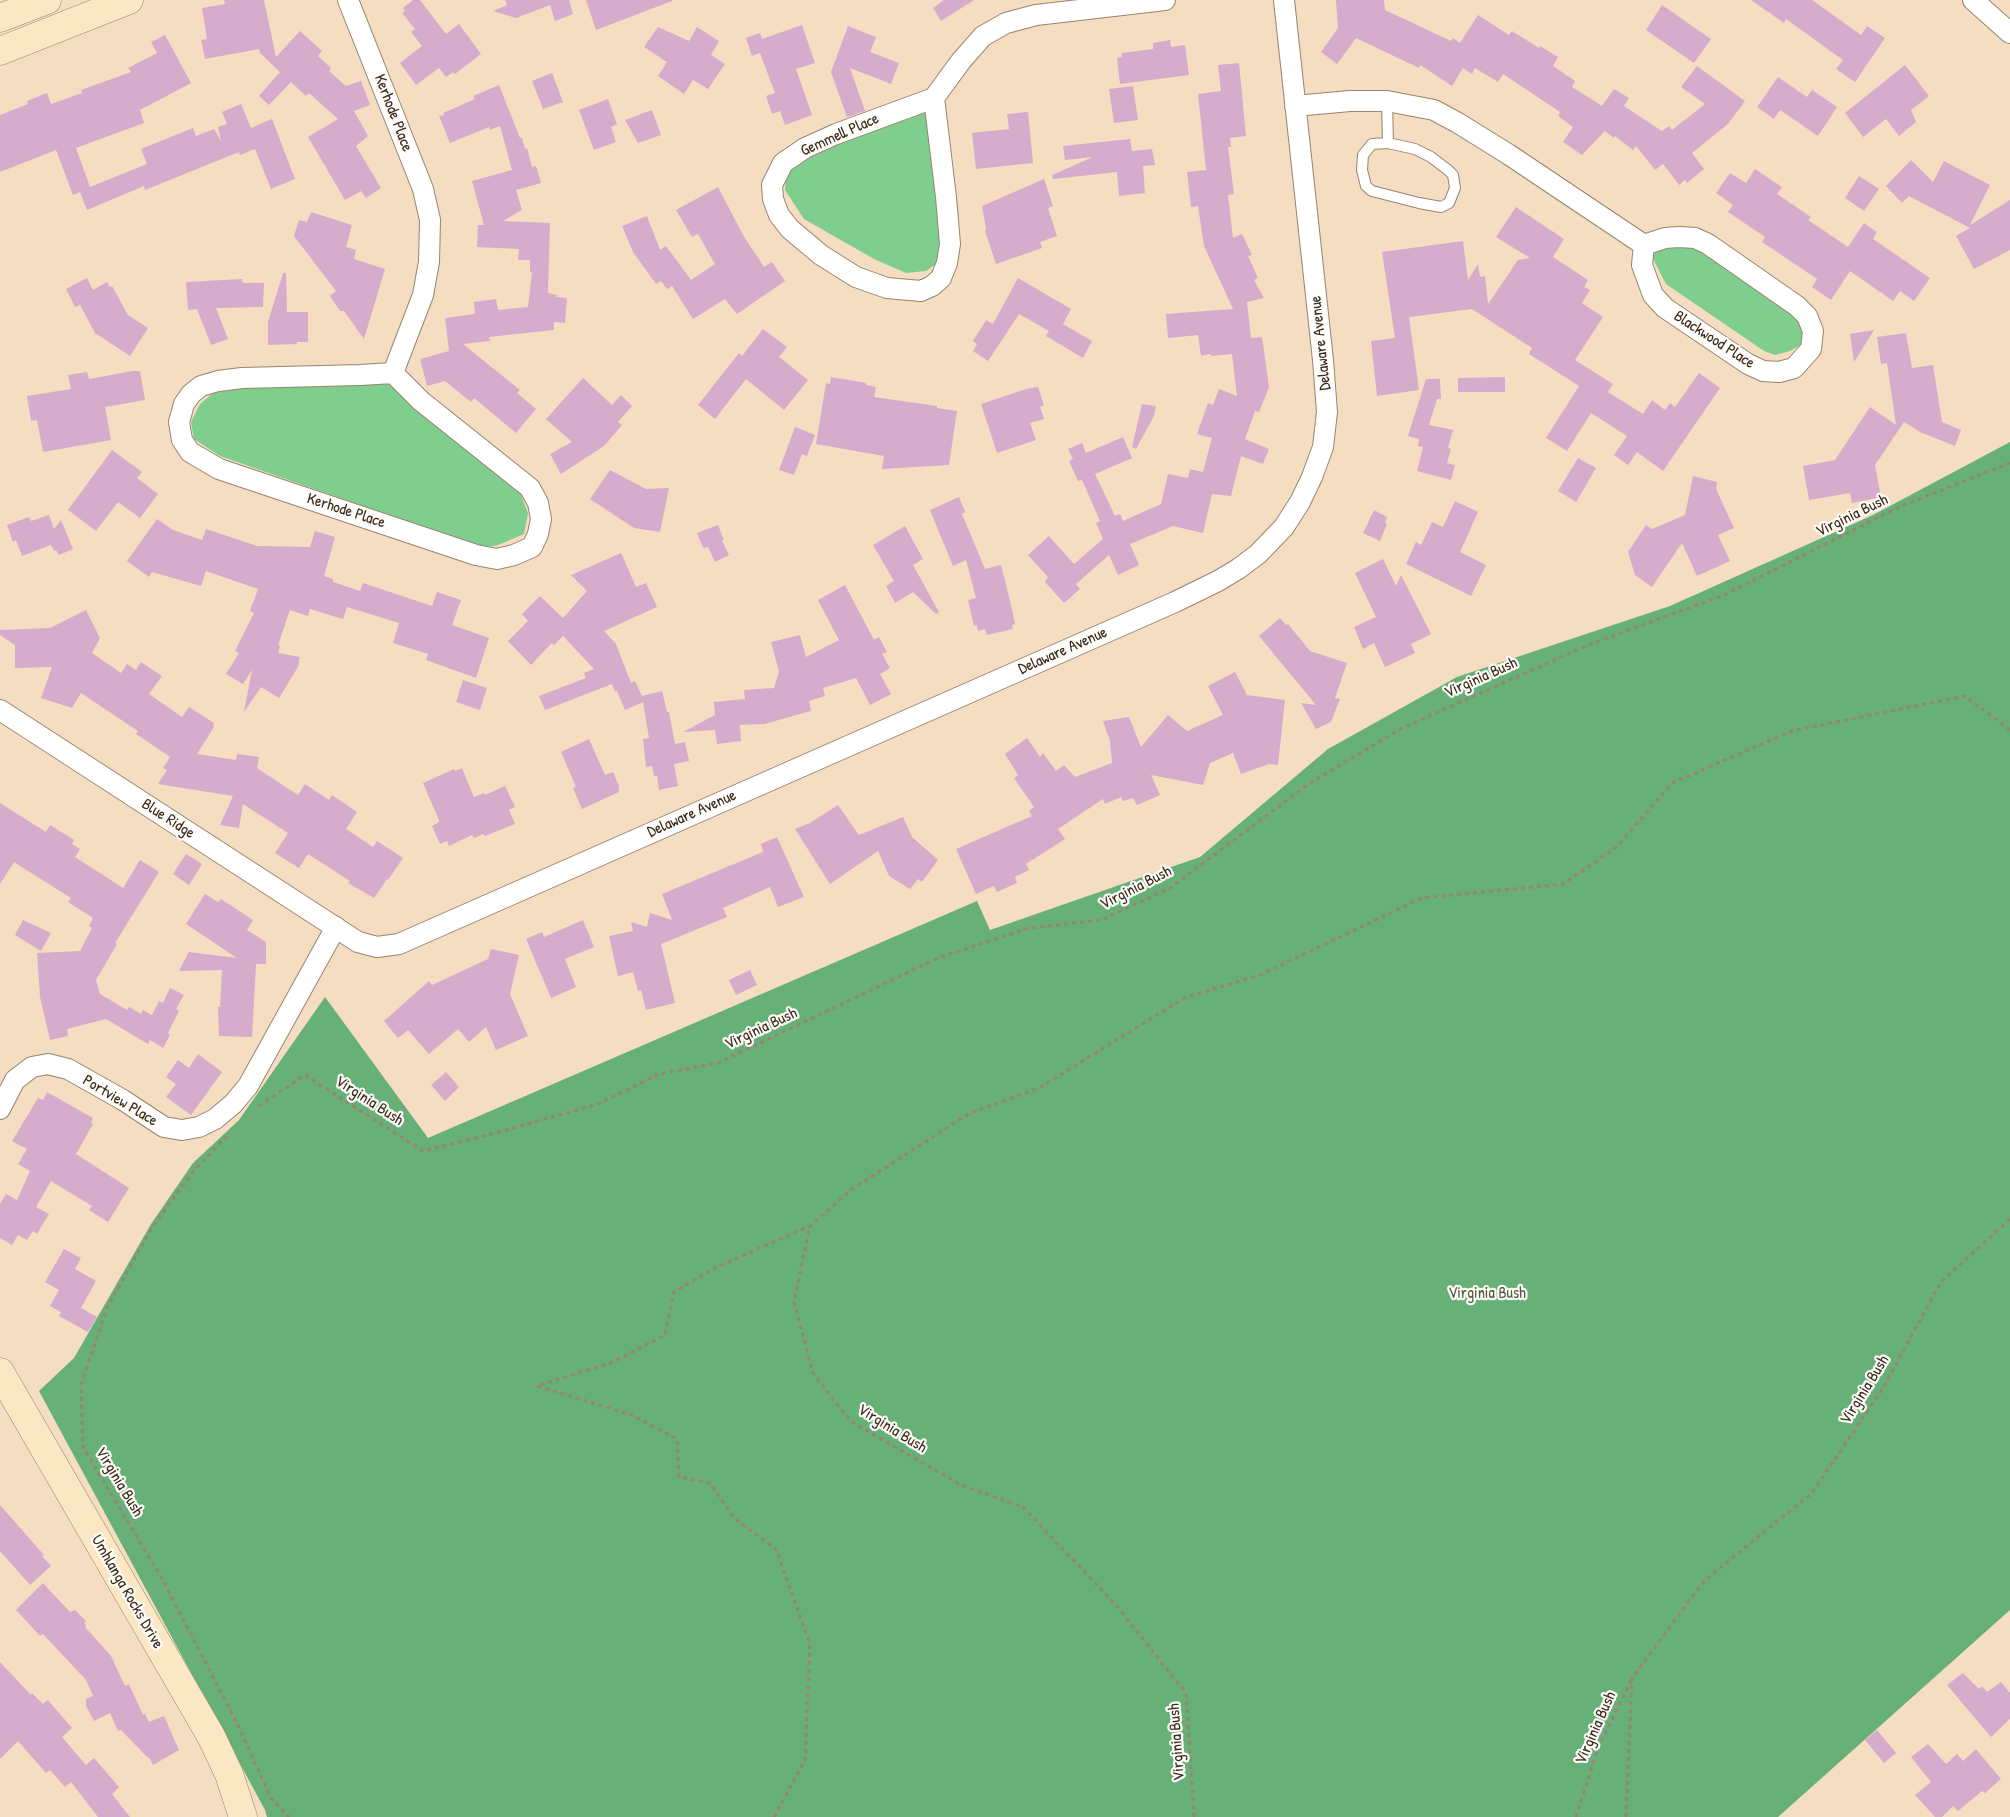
<!DOCTYPE html>
<style>
body{margin:0}
canvas{display:block;background:#f4ddc0}
</style>
<canvas width="2010" height="1817"></canvas>
<script>
const ctx = document.querySelector('canvas').getContext('2d');
ctx.lineJoin = 'round';
function paint(path, color) {
  ctx.fillStyle = color;
  ctx.fill(path, 'evenodd');
}
function toPath(rows) {
  const path = new Path2D();
  for (const r of rows) {
    path.moveTo(r[0], r[1]);
    for (let i = 2; i < r.length; i += 2) path.lineTo(r[i], r[i + 1]);
  }
  return path;
}
function stroke(path, color, width, dash) {
  ctx.strokeStyle = color;
  ctx.lineWidth = width;
  ctx.lineCap = dash ? 'butt' : 'round';
  ctx.setLineDash(dash || []);
  ctx.stroke(path);
}
function write(font, color, halo, rows, align = 'center') {
  ctx.font = font + ' "Patrick Hand",sans-serif';
  ctx.lineWidth = 4.5;
  ctx.setLineDash([]);
  ctx.textBaseline = 'middle';
  ctx.strokeStyle = halo;
  ctx.fillStyle = color;
  for (const [text, x, y, turn = 0] of rows) {
    ctx.save();
    ctx.translate(x, y);
    ctx.rotate((+turn || 0) * Math.PI / 180);
    ctx.textAlign = isNaN(turn) ? turn : align;
    if (halo) ctx.strokeText(text, 0, 0);
    ctx.fillText(text, 0, 0);
    ctx.restore();
  }
}
paint(toPath([
 [928,104,946,233,939,262,926,271,906,273,874,259,804,219,785,190,787,160],
 [1695,231,1810,321,1804,343,1790,351,1775,355,1764,351,1666,284,1653,259,1658,239],
 [390,381,518,487,528,513,524,534,498,545,483,548,220,456,194,439,191,422,200,404,220,387]
]), '#7fce8e');
paint(toPath([
 [2010,442,2010,1610,1778,1817,267,1817,265,1810,39,1391,74,1358,151,1224,193,1163,239,1120,325,997,428,1138,977,901,990,930,1200,857,1328,749,1457,677,1670,606,1873,515]
]), '#67b179');
paint(toPath([
 [224,0,264,0,276,57,300,31,322,51,318,56,331,68,329,71,346,86,361,81,370,105,354,111,368,136,356,146,381,188,366,198,361,191,345,200,308,137,338,119,309,93,306,96,291,82,269,105,259,96,280,72,260,53,259,49,205,59,201,40,207,39,202,8,225,4],
 [413,0,420,0,446,34,459,24,481,54,455,74,453,72,446,77,439,68,416,85,400,63,422,46,411,32,415,29,402,13,405,11,403,8],
 [505,0,569,0,573,14,555,21,550,5,516,18,493,11,507,5],
 [586,0,672,0,672,1,596,30],
 [944,0,974,0,941,21,933,8],
 [1336,0,1384,0,1385,10,1451,41,1453,38,1460,43,1478,15,1509,35,1512,31,1539,48,1540,46,1558,57,1553,66,1575,81,1572,87,1602,106,1614,89,1629,98,1624,106,1662,131,1669,126,1672,130,1705,104,1681,87,1697,66,1745,101,1728,124,1692,153,1704,169,1687,183,1685,180,1679,185,1663,164,1655,170,1636,146,1633,150,1615,136,1614,138,1605,131,1582,155,1563,142,1573,127,1558,116,1560,112,1503,74,1498,82,1475,68,1472,74,1463,68,1452,86,1420,65,1419,68,1356,38,1337,64,1321,52,1338,28],
 [1751,0,1812,0,1861,35,1867,26,1885,38,1855,82,1836,69,1843,60,1786,19,1784,23],
 [1662,5,1711,39,1694,63,1646,30],
 [802,25,815,63,796,69,812,115,785,125,780,111,772,114,766,96,775,93,760,53,752,56,746,38,760,33,762,39],
 [848,26,876,37,870,52,899,63,891,84,850,68,865,111,847,117,831,72],
 [658,27,689,41,697,27,719,41,711,55,725,64,708,89,693,80,684,94,658,76,667,62,644,47],
 [165,35,191,83,140,110,144,123,76,148,90,187,147,164,141,149,193,128,196,136,214,129,221,141,218,127,227,124,222,112,241,104,251,128,272,119,295,179,271,189,255,149,240,155,239,152,145,190,144,186,87,210,80,192,73,195,56,150,0,172,0,115,28,104,27,101,47,93,51,104,82,93,81,90,131,72,128,68,157,53,151,42],
 [1170,40,1171,47,1185,45,1189,75,1120,84,1117,58,1122,57,1122,53,1153,49,1153,43],
 [1239,63,1246,136,1230,138,1231,147,1228,147,1234,194,1228,195,1233,238,1242,234,1252,255,1248,256,1258,278,1254,280,1264,298,1247,302,1251,338,1262,337,1269,387,1259,412,1255,411,1245,439,1269,449,1263,464,1241,456,1231,496,1212,494,1203,533,1173,526,1130,544,1139,565,1118,575,1109,555,1076,584,1080,589,1064,603,1045,582,1048,577,1028,555,1049,536,1074,564,1103,539,1096,523,1100,521,1082,480,1078,481,1069,461,1073,459,1068,449,1082,443,1086,453,1123,437,1132,458,1095,474,1115,516,1120,514,1123,521,1161,504,1168,474,1188,478,1190,469,1203,472,1212,438,1197,434,1208,403,1213,405,1219,389,1237,396,1232,354,1212,356,1210,354,1201,356,1198,335,1168,338,1166,314,1233,309,1204,246,1198,206,1191,207,1187,172,1206,170,1198,94,1221,91,1218,65],
 [1905,65,1929,96,1911,110,1916,122,1899,136,1886,119,1863,137,1845,113],
 [552,73,563,102,543,109,532,81],
 [1778,77,1807,97,1812,90,1837,107,1818,136,1780,110,1774,119,1757,107],
 [499,85,520,138,522,138,525,149,527,148,532,167,536,166,541,183,516,190,522,210,503,221,550,223,548,293,557,295,556,297,567,298,565,323,554,322,554,330,489,337,490,341,463,344,520,390,517,393,536,409,516,433,474,398,471,402,445,381,427,386,420,359,449,351,445,318,475,314,474,302,496,299,498,310,528,307,532,272,530,272,530,260,518,260,519,249,477,247,478,225,484,225,472,181,512,170,500,126,490,130,489,127,450,143,439,116,444,115,443,113,475,99,473,96],
 [1133,86,1138,120,1114,123,1109,89],
 [608,99,617,124,611,127,616,142,594,150,579,110],
 [652,110,661,135,638,143,625,120],
 [1028,112,1033,163,976,169,972,133,1009,129,1007,114],
 [1130,139,1132,151,1152,149,1155,165,1143,166,1145,193,1119,196,1117,172,1053,179,1052,175,1093,157,1065,160,1063,146],
 [1911,160,1933,182,1944,161,1990,185,1970,225,2010,200,2010,250,1974,269,1956,236,1970,228,1909,196,1902,203,1886,186],
 [1755,169,1782,187,1777,194,1811,217,1808,220,1848,247,1864,223,1877,232,1873,239,1930,278,1914,301,1900,291,1893,301,1850,271,1831,300,1812,287,1817,279,1762,242,1765,237,1728,212,1733,205,1716,193,1730,173,1746,183],
 [1859,176,1879,189,1864,211,1845,198],
 [1044,179,1053,206,1048,208,1057,236,1040,242,1042,248,996,264,985,231,986,228,982,206],
 [718,187,743,235,764,267,772,262,785,281,737,314,725,299,693,319,672,286,667,289,661,281,656,284,633,252,622,226,647,216,660,250,666,246,691,280,715,264,698,234,692,237,676,210],
 [1516,207,1564,239,1553,257,1588,280,1584,287,1590,290,1582,303,1603,317,1575,360,1613,384,1608,392,1643,414,1652,400,1665,410,1670,403,1675,407,1699,373,1720,388,1663,471,1637,452,1628,465,1614,455,1627,436,1591,413,1567,451,1546,438,1579,386,1529,354,1532,348,1472,309,1409,317,1419,390,1377,396,1371,341,1395,338,1382,252,1463,241,1468,280,1478,264,1480,277,1485,276,1488,304,1518,260,1530,258,1496,237],
 [311,212,352,225,346,247,356,250,354,259,385,269,364,339,344,311,340,311,330,296,336,291,294,236,299,220,307,222],
 [283,273,286,273,287,312,308,312,308,342,297,342,297,344,268,345,268,322],
 [87,278,93,290,107,282,110,287,112,286,128,315,148,328,130,356,95,333,80,305,75,307,66,289],
 [1018,278,1071,309,1063,324,1092,341,1083,358,1046,336,1049,331,1019,314,988,361,973,351,977,344,973,341,986,320,993,324],
 [242,279,243,283,264,283,263,307,216,308,228,339,211,345,197,309,188,310,186,282],
 [763,329,787,347,779,357,808,380,784,410,746,379,715,419,698,405,739,353,742,356],
 [1874,330,1854,362,1850,334],
 [1906,333,1912,368,1933,365,1942,422,1961,430,1955,446,1920,432,1904,422,1875,465,1881,497,1852,503,1850,493,1809,500,1803,466,1835,460,1870,407,1896,425,1887,363,1881,364,1877,337],
 [133,371,140,371,145,400,105,407,111,440,43,452,37,420,31,421,27,396,71,389,68,375,87,372,89,379],
 [831,377,866,383,866,385,876,387,874,397,937,406,937,408,957,411,949,465,882,469,884,456,816,444,826,383,830,384],
 [1505,377,1505,392,1458,392,1458,378],
 [583,378,612,405,621,395,632,406,618,422,622,425,604,446,561,474,550,454,572,442,546,419],
 [1426,379,1440,379,1441,399,1437,399,1429,425,1453,430,1448,448,1451,449,1447,463,1455,465,1451,480,1417,471,1423,447,1418,446,1419,439,1408,436],
 [1038,387,1044,405,1040,407,1044,419,1030,423,1036,440,997,453,981,404,1026,389],
 [1142,404,1156,406,1154,416,1136,449,1132,447],
 [795,427,815,435,807,456,802,454,794,475,779,470],
 [112,450,142,472,137,478,158,494,140,518,118,502,96,531,68,510],
 [1578,458,1596,468,1576,502,1558,491],
 [610,470,646,489,669,488,660,532,634,528,590,499],
 [1693,476,1717,482,1716,489,1734,528,1718,535,1730,561,1697,576,1682,543,1652,587,1635,575,1628,552,1646,525,1652,529,1685,515],
 [959,497,965,512,962,514,985,569,1001,565,1012,609,1015,624,1012,625,1013,629,987,635,985,629,978,631,977,625,974,626,968,600,976,598,966,560,953,566,930,510],
 [1455,501,1478,512,1460,552,1486,565,1471,596,1406,564,1416,542,1421,545,1432,522,1443,527],
 [1374,510,1387,517,1385,523,1387,524,1380,541,1363,533],
 [49,515,54,529,61,520,73,549,59,555,56,550,54,551,51,545,22,556,16,540,13,542,7,525,29,517,31,521],
 [157,519,173,530,202,540,206,529,257,546,310,547,315,531,335,537,324,576,333,579,333,582,360,591,363,583,432,606,437,592,461,600,452,625,489,638,476,678,426,660,428,654,393,643,399,623,347,607,343,619,310,609,308,616,290,610,278,645,280,646,278,653,300,657,298,667,279,698,261,687,244,712,252,670,243,684,226,674,239,653,235,651,254,613,250,611,258,589,206,571,201,586,152,572,149,577,127,561],
 [718,525,724,540,722,541,729,555,715,562,708,547,703,548,697,533],
 [905,526,923,559,913,565,939,612,936,614,913,592,895,603,886,586,894,581,873,545],
 [621,553,636,587,646,583,657,607,604,631,616,644,631,683,635,681,642,696,662,691,667,712,669,712,675,744,685,742,689,761,674,764,678,786,659,790,657,776,654,776,652,766,646,767,643,739,649,738,643,702,625,710,617,691,615,692,612,684,545,710,539,696,586,678,584,673,594,669,563,636,554,645,552,643,531,665,508,641,528,621,522,614,540,596,563,618,587,591,571,575],
 [1383,559,1396,586,1401,575,1431,634,1411,644,1415,653,1385,667,1374,643,1363,649,1354,627,1376,617,1355,573],
 [845,585,874,640,879,637,887,652,882,654,890,668,880,674,891,694,870,705,856,678,823,688,825,696,809,701,811,711,764,724,740,725,741,741,717,744,715,730,683,732,715,715,714,702,745,699,744,690,774,688,779,672,771,642,800,635,806,657,839,640,818,600],
 [86,610,100,638,92,653,121,673,127,664,136,670,141,662,162,676,149,694,182,717,189,707,214,723,213,725,214,727,197,754,236,760,237,754,259,757,257,768,298,795,305,784,329,800,332,795,357,812,346,829,373,847,377,841,403,858,388,880,387,879,374,898,348,883,350,881,308,854,299,868,275,853,288,833,243,804,239,828,220,825,233,796,158,784,167,770,163,768,170,757,136,734,138,731,81,693,72,708,41,698,52,667,15,668,15,645,0,635,0,630,50,628],
 [1280,618,1286,625,1288,624,1310,651,1347,663,1335,698,1340,699,1331,722,1316,729,1301,703,1316,705,1259,636],
 [1235,672,1247,695,1285,700,1278,765,1269,764,1241,774,1233,753,1210,763,1203,785,1151,775,1160,795,1137,805,1133,798,1123,801,1121,797,1105,804,1103,799,1058,829,1065,839,1026,864,1029,870,1015,877,1017,883,997,892,994,886,976,894,956,849,1032,816,1029,811,1034,807,1014,778,1018,775,1005,754,1027,738,1040,757,1043,753,1056,771,1064,765,1075,777,1112,763,1110,741,1103,721,1129,717,1141,747,1168,715,1187,731,1223,715,1208,686],
 [463,680,487,688,480,710,456,702],
 [589,739,605,775,613,772,619,786,619,792,582,809,573,788,576,787,561,752],
 [462,768,474,797,484,793,485,795,505,786,515,807,509,810,515,824,485,836,483,834,474,838,472,835,449,846,447,841,440,844,432,826,439,822,439,820,423,783,454,769,455,771],
 [0,803,46,832,50,825,74,840,72,844,80,849,75,857,123,888,140,860,159,872,115,943,117,944,96,980,100,994,127,1010,129,1007,141,1014,143,1010,152,1015,159,1001,163,1003,170,988,184,995,176,1009,179,1011,168,1033,170,1035,163,1048,150,1040,148,1044,106,1019,67,1029,68,1036,50,1040,40,997,37,953,80,951,92,928,89,926,93,918,68,902,71,898,14,862,0,884],
 [838,805,859,835,903,817,912,837,938,860,922,882,918,879,910,889,889,876,878,851,830,884,795,829,810,823],
 [777,837,804,897,778,907,770,887,723,908,727,917,661,944,675,1003,646,1010,641,990,638,991,633,972,618,976,609,936,633,931,631,922,647,927,650,913,672,920,662,894,763,852,761,844],
 [186,854,202,864,189,885,173,874],
 [205,894,218,902,221,899,253,920,247,930,266,942,266,964,256,964,252,1037,219,1036,218,1007,220,1007,222,970,179,971,189,952,237,958,186,924],
 [23,920,51,933,41,951,15,935],
 [583,920,594,947,565,959,576,987,551,998,526,939,542,932,544,937],
 [491,949,519,955,510,994,528,1036,496,1050,486,1027,469,1042,458,1029,429,1054,408,1030,398,1038,384,1021,429,981,432,985,488,959],
 [750,970,757,985,736,995,729,980],
 [198,1054,222,1072,191,1115,166,1097,176,1084,166,1077,178,1060,189,1068],
 [446,1072,459,1087,445,1101,431,1085],
 [47,1092,93,1118,91,1122,93,1124,76,1154,129,1188,108,1222,89,1210,92,1206,51,1181,36,1207,49,1214,37,1234,33,1231,27,1240,18,1235,12,1245,0,1238,0,1204,6,1194,17,1200,30,1171,18,1164,27,1149,12,1141,38,1098,43,1100],
 [64,1249,81,1258,75,1269,96,1281,81,1308,97,1317,88,1332,59,1316,61,1312,50,1306,59,1290,45,1282],
 [0,1505,44,1555,42,1556,51,1566,30,1585,0,1551],
 [43,1583,70,1612,75,1610,86,1621,84,1623,86,1625,85,1627,111,1656,125,1686,129,1684,143,1715,145,1714,149,1722,164,1716,179,1750,153,1765,149,1757,148,1758,121,1730,118,1731,110,1713,94,1721,86,1706,86,1699,93,1696,86,1680,43,1634,40,1636,16,1610],
 [0,1662,31,1695,32,1693,43,1704,48,1700,72,1728,62,1737,86,1765,94,1758,119,1787,112,1794,130,1817,98,1817,71,1782,65,1787,50,1770,46,1773,18,1741,0,1759],
 [1963,1673,1979,1689,1982,1686,1987,1692,2001,1682,2010,1693,2010,1719,1991,1737,1947,1685],
 [1877,1730,1896,1753,1884,1763,1865,1740],
 [1928,1744,1946,1764,1957,1754,1963,1761,1976,1749,2001,1779,1985,1793,1982,1791,1958,1811,1953,1806,1942,1817,1935,1817,1915,1795,1931,1782,1911,1757]
]), '#d6accc');
const lane = toPath([
 [1387,101,1388,143],
 [1388,143,1415,149,1431,157,1448,170,1453,175,1455,188,1449,203,1441,207,1419,203,1372,191,1366,186,1362,170,1363,155,1372,144,1388,143]
]);
const street = toPath([
 [348,0,423,189,430,220,429,262,423,295,393,373],
 [1973,0,2010,33],
 [934,98,946,197,950,244,947,263,941,278,932,286,921,291,887,288,856,277,821,255,790,229,779,215,773,199,772,185,783,163,805,148,836,134,934,98,961,61,983,36,1006,23,1036,15,1165,0],
 [1295,106,1350,101,1387,101,1434,110,1458,123,1508,154,1644,245],
 [1679,237,1695,238,1708,244,1797,306,1807,316,1813,331,1811,349,1794,368,1779,372,1763,371,1748,364,1665,308,1653,295,1642,265,1644,245,1665,238,1679,237],
 [393,373,421,401,530,488,538,503,541,519,538,534,532,547,514,555,497,559,476,555,219,469,190,452,182,440,179,422,184,404,191,394,201,386,218,381,242,378,360,375,393,373],
 [0,710,358,942,377,947,399,944,1175,602,1218,581,1238,569,1258,554,1284,527,1300,502,1312,477,1323,447,1327,412,1323,360,1284,0],
 [0,1109,15,1080,32,1067,48,1064,68,1069,123,1100,164,1127,182,1130,199,1127,215,1119,233,1104,248,1086,336,927]
]);
const secondary = toPath([
 [0,18,47,0],
 [0,51,129,0],
 [0,1372,211,1736,229,1774,243,1817]
]);
stroke(lane, '#98846f', 12);
stroke(street, '#98846f', 22);
stroke(secondary, '#98846f', 29);
stroke(toPath([
 [259,1106,305,1075,423,1151,503,1131,598,1104,659,1074,718,1063,938,958,1029,928,1102,920,1170,888,1307,785,1402,728,1593,643,1722,596,1899,507,2010,463],
 [227,1136,192,1173,153,1226,107,1308,81,1385,83,1447,161,1577,236,1721,271,1798,289,1817],
 [774,1817,805,1760,810,1644,776,1549,734,1518,710,1483,679,1477,677,1439,632,1415,537,1386,613,1362,665,1335,674,1292,715,1268,810,1226],
 [1194,1817,1186,1693,1116,1605,1023,1507,961,1485,850,1421,813,1373,794,1302,810,1226,852,1189,970,1113,1039,1088,1186,997,1260,975,1422,898,1563,884,1617,847,1672,783,1792,731,1965,696,2010,730],
 [1576,1817,1598,1748,1632,1679],
 [1626,1817,1632,1678,1704,1581,1812,1493,1883,1388,1941,1282,2010,1219]
]), '#98846f', 3, [4, 4]);
stroke(lane, '#fff', 10);
stroke(street, '#fff', 20);
stroke(secondary, '#fae7c3', 28);
write('16px', '#3b2a1e', '#fdfcf7', [
 ["Kerhode Place",393,113,69],
 ["Gemmell Place",840,135,-24],
 ["Blackwood Place",1714,340,33],
 ["Delaware Avenue",1321,343,-96],
 ["Kerhode Place",346,511,18],
 ["Virginia Bush",1852,516,-26],
 ["Delaware Avenue",1063,651,-24],
 ["Virginia Bush",1481,678,-24],
 ["Delaware Avenue",692,814,-24],
 ["Blue Ridge",168,819,33],
 ["Virginia Bush",1136,888,-27],
 ["Virginia Bush",761,1029,-25],
 ["Portview Place",120,1101,31],
 ["Virginia Bush",369,1101,33],
 ["Virginia Bush",1865,1390,-58],
 ["Virginia Bush",892,1429,32],
 ["Virginia Bush",119,1482,59],
 ["Umhlanga Rocks Drive",127,1592,60],
 ["Virginia Bush",1596,1728,-66],
 ["Virginia Bush",1177,1742,-94]
]);
write('16px', '#4f5b40', '#fdfcf7', [
 ["Virginia Bush",1487,1294]
]);
</script>
